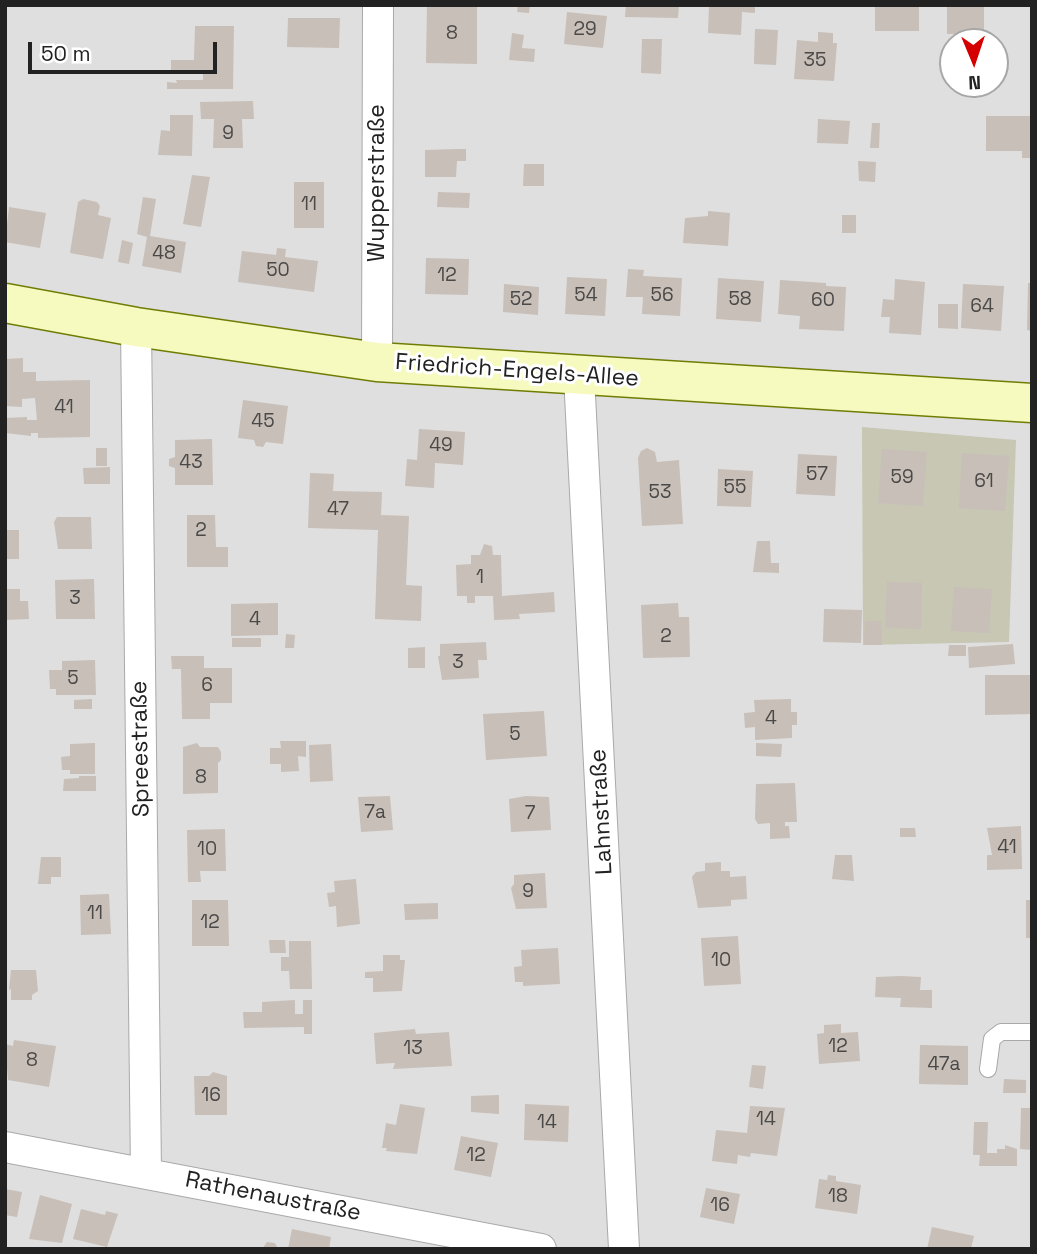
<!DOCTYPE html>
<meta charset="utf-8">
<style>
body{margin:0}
#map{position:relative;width:1037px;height:1254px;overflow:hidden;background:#f2efe9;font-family:"Space Grotesk",sans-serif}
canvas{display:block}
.frame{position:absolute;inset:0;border:7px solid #222;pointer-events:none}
.north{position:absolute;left:939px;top:28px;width:70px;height:70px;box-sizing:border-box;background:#fff;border:2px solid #a7a7a7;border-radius:50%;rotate:178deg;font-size:19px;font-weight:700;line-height:28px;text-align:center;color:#222}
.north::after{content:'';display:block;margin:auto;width:24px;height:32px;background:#d40000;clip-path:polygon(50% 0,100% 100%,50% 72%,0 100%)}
.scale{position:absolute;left:28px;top:42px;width:189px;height:32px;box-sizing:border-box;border:4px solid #222;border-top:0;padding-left:9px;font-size:21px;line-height:24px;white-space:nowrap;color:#222;-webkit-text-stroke:5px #fff;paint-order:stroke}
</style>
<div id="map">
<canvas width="1037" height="1254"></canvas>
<div class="frame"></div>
<div class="north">N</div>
<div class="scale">50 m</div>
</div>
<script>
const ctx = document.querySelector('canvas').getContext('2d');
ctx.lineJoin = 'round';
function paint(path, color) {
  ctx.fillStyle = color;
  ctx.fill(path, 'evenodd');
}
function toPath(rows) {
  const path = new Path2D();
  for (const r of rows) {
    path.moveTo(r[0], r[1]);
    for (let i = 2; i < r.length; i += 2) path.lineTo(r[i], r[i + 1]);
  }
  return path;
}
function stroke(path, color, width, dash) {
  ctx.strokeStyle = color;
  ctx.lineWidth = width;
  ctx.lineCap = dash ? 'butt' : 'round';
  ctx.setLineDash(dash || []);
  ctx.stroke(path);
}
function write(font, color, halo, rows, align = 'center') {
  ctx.font = font + ' "Space Grotesk",sans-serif';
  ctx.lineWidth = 6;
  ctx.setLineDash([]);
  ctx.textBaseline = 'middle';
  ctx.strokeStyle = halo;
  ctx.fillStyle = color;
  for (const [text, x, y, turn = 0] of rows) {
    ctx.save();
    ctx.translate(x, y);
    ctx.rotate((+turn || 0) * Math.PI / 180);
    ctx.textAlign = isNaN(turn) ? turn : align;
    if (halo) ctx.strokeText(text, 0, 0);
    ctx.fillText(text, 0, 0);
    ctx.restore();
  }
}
paint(toPath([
 [5,5,1032,5,1032,1249,5,1249],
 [953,42,995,42,995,84,953,84]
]), '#e0dfdf');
paint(toPath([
 [862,427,1016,440,1009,642,863,645]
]), '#c7c7b4');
paint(toPath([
 [427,5,477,5,477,64,426,63],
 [518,5,530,5,529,13,517,12],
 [626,5,679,5,678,18,625,17],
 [709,5,755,5,755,13,742,12,741,35,708,33],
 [875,5,919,5,919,31,875,31],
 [947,5,984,5,984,34,947,34],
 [567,12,607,16,603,48,564,44],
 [288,18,340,18,339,48,287,47],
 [195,26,234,26,233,89,167,89,167,82,177,83,176,80,203,80,203,73,171,72,171,60,194,60],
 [755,29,778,30,776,65,754,64],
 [818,32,833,33,833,43,837,43,834,81,794,79,797,40,818,42],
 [512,33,524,35,522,48,535,49,534,62,509,60],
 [642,39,662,39,661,74,641,73],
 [253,101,254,119,242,119,243,148,213,148,214,119,201,119,200,102],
 [170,115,193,115,192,156,158,155,161,130,170,131],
 [986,116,1032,116,1032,158,1022,158,1022,151,986,151],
 [818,119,850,121,848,144,817,143],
 [872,123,880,123,879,148,870,148],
 [457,149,466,149,466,161,457,161,456,177,425,177,425,150],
 [858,161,876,162,875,182,859,181],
 [524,164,544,164,544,186,523,186],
 [192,175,210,177,201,227,183,224],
 [294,182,324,182,324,228,294,228],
 [438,192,470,193,469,208,437,207],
 [143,197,156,199,150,236,186,242,181,273,142,266,147,237,137,234],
 [83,199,97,202,100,206,98,215,111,218,103,259,70,253,78,202],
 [9,207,46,213,40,248,5,242],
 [708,211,730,213,728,246,683,243,685,218,708,216],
 [842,215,856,215,856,233,842,233],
 [122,240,133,243,129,264,118,262],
 [277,248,286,249,285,257,318,261,314,292,238,282,242,251,276,255],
 [426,258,469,259,468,295,425,294],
 [628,269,644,270,643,276,682,278,680,316,642,314,643,297,626,297],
 [567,277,607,279,605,316,565,314],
 [718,278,764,281,761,322,716,319],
 [895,279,925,282,921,335,889,333,890,317,881,317,883,299,894,300],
 [780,280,826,283,826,286,846,287,844,331,799,329,800,316,778,314],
 [1028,283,1032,283,1032,331,1027,330],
 [504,284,539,287,538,315,503,312],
 [963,284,1004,286,1001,331,961,328],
 [938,304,958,304,958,329,938,328],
 [23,358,23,372,36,372,36,381,90,380,90,437,38,438,38,433,31,433,31,436,5,433,5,418,27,417,27,420,37,420,35,398,22,399,22,407,5,406,5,359],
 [243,400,288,406,283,444,266,442,263,447,256,446,254,440,238,438],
 [419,429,465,432,463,465,435,463,434,488,405,486,407,459,417,460],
 [212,439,213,485,175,485,175,468,169,466,169,459,175,457,175,440],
 [96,448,107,448,107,466,96,466],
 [647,448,655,452,657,462,679,460,683,524,642,526,638,458,641,451],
 [882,449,927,452,923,506,878,503],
 [962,453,1009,456,1005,511,959,508],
 [798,454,837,456,835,496,796,494],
 [110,467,110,484,84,484,83,468],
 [718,469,753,471,751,507,717,506],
 [310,473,334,474,333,491,382,492,381,515,409,516,406,585,422,586,421,621,375,619,378,530,308,528],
 [187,515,215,515,216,547,228,547,228,567,187,567],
 [57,517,91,517,92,549,58,549,54,522],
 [5,530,19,530,19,559,5,559],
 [757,541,770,541,771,563,779,563,779,573,753,572],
 [484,544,492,546,493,555,501,555,502,596,554,592,555,612,519,614,520,619,494,620,493,596,475,596,475,603,467,603,467,596,457,596,456,565,471,564,471,555,480,555],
 [94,579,95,619,56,619,55,580],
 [887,582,922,583,921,629,885,628],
 [954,587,992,589,989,633,951,631],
 [5,589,20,589,20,601,28,601,29,619,5,620],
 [278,603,278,635,231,636,231,604],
 [678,603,679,617,689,617,690,657,643,658,641,605],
 [824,609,862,610,861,643,823,642],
 [865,621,882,621,882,645,864,645],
 [286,634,295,635,294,648,285,648],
 [232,638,261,638,261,647,232,647],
 [486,642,487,660,478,660,479,678,442,680,438,656,440,656,440,644],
 [1013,644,1015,664,969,668,968,647],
 [949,645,966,645,966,656,948,656],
 [425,647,425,668,408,668,408,648],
 [171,656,204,656,204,668,232,668,232,703,210,703,210,719,182,719,181,669,172,669],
 [95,660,96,695,56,695,56,689,50,689,49,670,62,670,62,661],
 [985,675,1032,675,1032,714,985,715],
 [92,699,92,709,74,709,74,700],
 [791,699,791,712,797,712,797,725,792,725,792,738,755,740,755,727,745,728,744,713,755,712,754,700],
 [544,711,547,756,486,760,483,714],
 [280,741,306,741,306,757,298,756,299,771,281,772,281,764,270,764,270,748,281,748],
 [95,743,95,774,70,774,70,770,62,770,61,757,70,756,70,744],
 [197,743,200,747,218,747,221,752,221,760,218,763,218,793,183,794,183,747],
 [756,743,782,744,781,757,756,756],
 [331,744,333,781,310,782,309,745],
 [79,776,96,776,96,791,63,791,64,779,79,778],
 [795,783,797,822,785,822,785,826,789,826,790,838,770,839,770,823,758,824,755,819,756,784],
 [390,796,393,830,361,832,358,797],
 [526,796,549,797,551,830,511,832,509,799],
 [1021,826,1022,869,987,870,987,855,992,855,987,828],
 [900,828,915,828,916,837,900,837],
 [225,829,226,871,200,871,201,882,188,882,187,830],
 [835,855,852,855,854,881,832,879],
 [41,857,61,857,61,877,51,877,51,884,38,884],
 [721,862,721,871,730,871,730,877,746,876,747,899,731,900,731,906,698,908,692,877,696,872,705,871,705,863],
 [545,873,547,908,516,909,511,888,514,884,514,875],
 [356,879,360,924,337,927,336,906,329,907,327,893,335,892,334,881],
 [109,894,111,934,81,935,80,895],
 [192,900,228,900,229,946,192,946],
 [1026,900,1032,900,1032,938,1026,938],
 [438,903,438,919,405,920,404,904],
 [738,936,741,984,704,986,701,938],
 [269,940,285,940,286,953,270,953],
 [289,941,311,941,312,989,290,989,289,971,281,971,281,957,289,957],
 [558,948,560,984,523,986,523,982,515,982,514,967,522,966,521,950],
 [383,955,400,955,400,960,405,960,402,991,373,992,373,978,365,978,365,972,383,971],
 [11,970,36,970,38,991,32,995,32,1000,11,1000,11,989,9,990],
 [901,976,921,977,920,990,932,990,932,1008,900,1007,901,998,875,997,876,977],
 [295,1000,295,1014,303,1014,303,1000,312,1000,312,1034,304,1034,304,1027,244,1028,243,1012,262,1012,262,1002],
 [841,1024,841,1033,858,1032,860,1061,819,1064,817,1034,824,1033,824,1025],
 [415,1029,416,1034,449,1032,452,1066,393,1069,395,1063,376,1064,374,1033],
 [14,1040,56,1046,49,1087,8,1080,5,1044,13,1046],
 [920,1045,968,1046,968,1085,919,1084],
 [752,1065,766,1066,763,1089,749,1087],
 [213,1072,227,1076,227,1115,195,1115,194,1076,209,1076],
 [1004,1079,1026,1080,1026,1093,1003,1093],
 [499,1095,499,1114,471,1112,471,1096],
 [400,1104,425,1108,417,1154,386,1151,387,1148,382,1148,386,1123,396,1125],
 [525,1104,569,1106,568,1142,524,1140],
 [750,1106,785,1108,777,1156,751,1153,750,1157,738,1155,737,1164,712,1161,716,1130,747,1133],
 [1021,1108,1032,1108,1032,1150,1020,1149],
 [974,1122,988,1122,987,1153,997,1153,997,1149,1005,1149,1005,1145,1017,1149,1017,1166,979,1166,980,1155,973,1155],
 [461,1136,498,1143,491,1177,454,1170],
 [828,1175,836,1176,836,1181,861,1185,857,1214,815,1208,819,1179,827,1180],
 [706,1188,740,1194,734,1224,700,1217],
 [5,1189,22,1192,17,1217,5,1215],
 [40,1195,72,1204,62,1243,29,1239],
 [81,1209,105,1215,106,1211,118,1214,107,1247,73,1239],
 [932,1227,974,1236,971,1249,927,1249],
 [292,1229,331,1237,329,1249,288,1249],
 [267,1242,275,1243,278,1249,262,1249]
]), '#c7bfb8');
const lane = toPath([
 [988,1069,992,1039,1001,1032,1032,1032]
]);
const street = toPath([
 [136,327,146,1172],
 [377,362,378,5],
 [579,376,624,1249],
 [5,1147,541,1249]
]);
const secondary = toPath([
 [5,303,136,327,377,362,1032,403]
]);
stroke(lane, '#a9a9a9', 18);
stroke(street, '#a9a9a9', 32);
stroke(secondary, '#707d05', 41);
stroke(lane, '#fff', 16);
stroke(street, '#fff', 30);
stroke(secondary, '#f7fabf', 38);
write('19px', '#4b4948', null, [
 ["29",585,30],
 ["8",452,34],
 ["35",815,61],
 ["9",228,134],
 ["11",309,205],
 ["48",164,254],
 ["50",278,271],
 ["12",447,276],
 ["54",586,296],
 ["56",662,296],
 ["52",521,300],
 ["58",740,300],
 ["60",823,301],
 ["64",982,307],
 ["41",64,408],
 ["45",263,422],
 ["49",441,446],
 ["43",191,463],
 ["57",817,475],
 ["59",902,478],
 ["61",984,482],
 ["55",735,488],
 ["53",660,493],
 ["47",338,510],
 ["2",201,531],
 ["1",480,578],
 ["3",75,599],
 ["4",255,620],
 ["2",666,637],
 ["3",458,663],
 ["5",73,679],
 ["6",207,686],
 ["4",771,719],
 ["5",515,735],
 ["8",201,778],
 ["7a",375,813],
 ["7",530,814],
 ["41",1007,848],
 ["10",207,850],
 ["9",528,892],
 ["11",95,914],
 ["12",210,923],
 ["10",721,961],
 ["12",838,1047],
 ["13",413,1049],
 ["8",32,1061],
 ["47a",944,1065],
 ["16",211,1096],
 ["14",766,1120],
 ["14",547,1123],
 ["12",476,1156],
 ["18",838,1197],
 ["16",720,1206]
]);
write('23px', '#222', '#fff', [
 ["Wupperstraße",378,183,-90],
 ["Friedrich-Engels-Allee",517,371,4],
 ["Spreestraße",141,749,-91],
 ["Lahnstraße",602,812,-93],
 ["Rathenaustraße",273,1197,11]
]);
</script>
